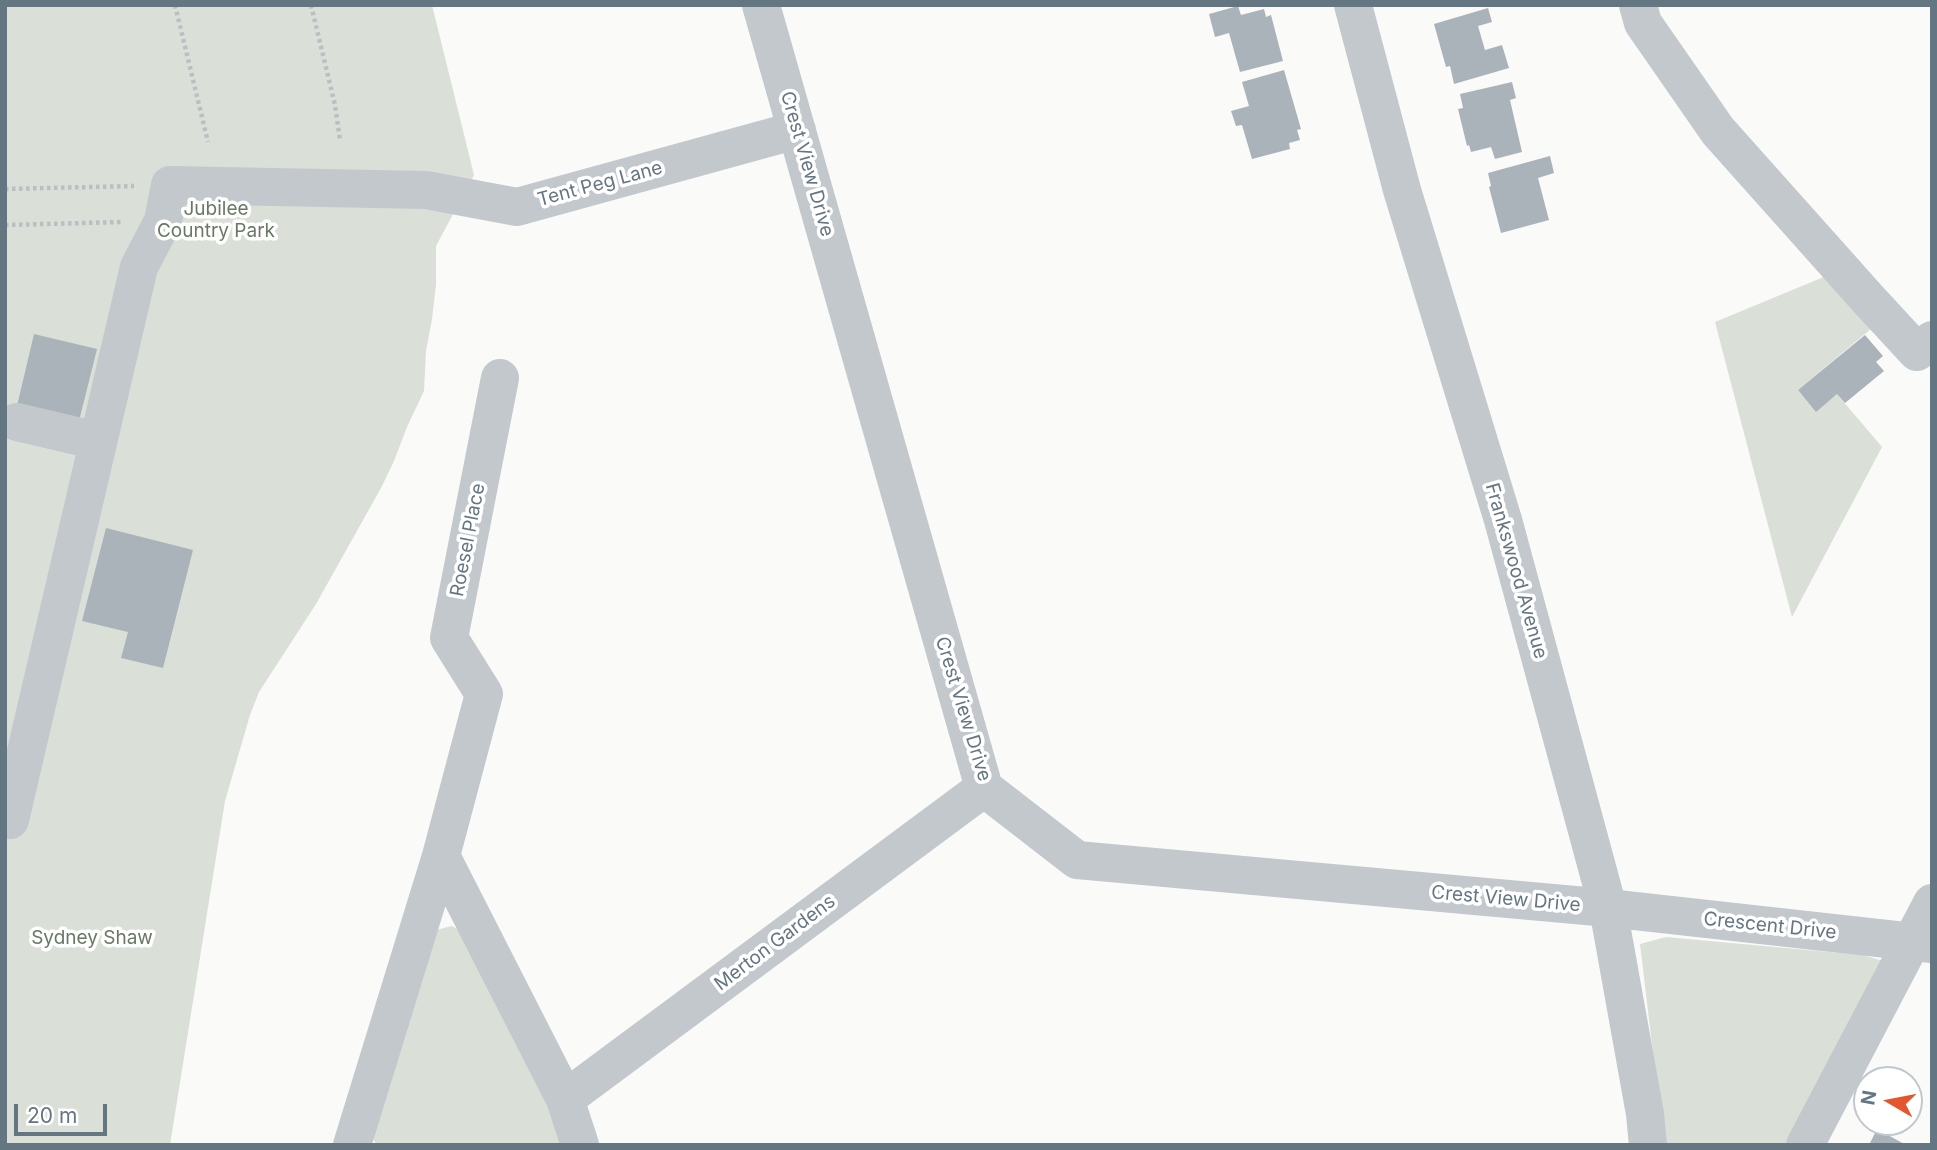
<!DOCTYPE html>
<style>
body{margin:0}
#map{position:relative;width:1937px;height:1150px;overflow:hidden;background:#fafaf8;font-family:Inter,sans-serif}
canvas{display:block}
.frame{position:absolute;inset:0;border:7px solid #657683;pointer-events:none}
.north{position:absolute;left:1853px;top:1066px;width:70px;height:70px;box-sizing:border-box;background:#fff;border:2px solid #c1c8cd;border-radius:50%;rotate:280deg;font-size:19px;font-weight:700;line-height:28px;text-align:center;color:#657683}
.north::after{content:'';display:block;margin:auto;width:24px;height:32px;background:#e4572e;clip-path:polygon(50% 0,100% 100%,50% 72%,0 100%)}
.scale{position:absolute;left:14px;top:1104px;width:93px;height:32px;box-sizing:border-box;border:4px solid #657683;border-top:0;padding-left:9px;font-size:21px;line-height:24px;white-space:nowrap;color:#657683;-webkit-text-stroke:5px #fff;paint-order:stroke}
</style>
<div id="map">
<canvas width="1937" height="1150"></canvas>
<div class="frame"></div>
<div class="north">N</div>
<div class="scale">20 m</div>
</div>
<script>
const ctx = document.querySelector('canvas').getContext('2d');
ctx.lineJoin = 'round';
function paint(path, color) {
  ctx.fillStyle = color;
  ctx.fill(path, 'evenodd');
}
function toPath(rows) {
  const path = new Path2D();
  for (const r of rows) {
    path.moveTo(r[0], r[1]);
    for (let i = 2; i < r.length; i += 2) path.lineTo(r[i], r[i + 1]);
  }
  return path;
}
function stroke(path, color, width, dash) {
  ctx.strokeStyle = color;
  ctx.lineWidth = width;
  ctx.lineCap = dash ? 'butt' : 'round';
  ctx.setLineDash(dash || []);
  ctx.stroke(path);
}
function write(font, color, halo, rows, align = 'center') {
  ctx.font = font + ' Inter,sans-serif';
  ctx.lineWidth = 7;
  ctx.setLineDash([]);
  ctx.textBaseline = 'middle';
  ctx.strokeStyle = halo;
  ctx.fillStyle = color;
  for (const [text, x, y, turn = 0] of rows) {
    ctx.save();
    ctx.translate(x, y);
    ctx.rotate((+turn || 0) * Math.PI / 180);
    ctx.textAlign = isNaN(turn) ? turn : align;
    if (halo) ctx.strokeText(text, 0, 0);
    ctx.fillText(text, 0, 0);
    ctx.restore();
  }
}
paint(toPath([
 [5,5,432,5,474,175,436,246,436,285,432,319,426,351,424,391,407,427,394,461,381,488,316,604,259,692,250,715,225,801,170,1145,5,1145],
 [1831,274,1878,323,1798,390,1816,411,1837,394,1882,447,1792,617,1715,322],
 [452,926,464,933,567,1145,376,1145,373,1138,436,930],
 [1666,937,1862,955,1891,963,1791,1145,1664,1145,1640,944]
]), '#dadfd7');
paint(toPath([
 [1238,6,1241,15,1264,9,1266,17,1271,15,1283,61,1240,72,1229,33,1215,37,1209,14],
 [1488,8,1492,22,1478,26,1485,50,1502,45,1509,68,1454,84,1450,66,1446,67,1434,24],
 [1284,70,1301,129,1297,130,1300,140,1289,143,1290,149,1252,159,1242,125,1236,126,1231,111,1249,106,1242,82],
 [1512,82,1516,98,1510,100,1522,152,1495,159,1491,147,1471,152,1469,145,1467,146,1458,109,1463,108,1460,94],
 [1550,156,1554,173,1538,178,1549,220,1501,233,1489,187,1491,186,1488,173],
 [34,334,97,349,78,425,16,410],
 [1865,335,1883,356,1876,362,1884,371,1845,403,1837,394,1816,412,1798,390],
 [106,528,193,550,163,668,121,658,128,632,82,621],
 [1877,1129,1906,1145,1869,1145]
]), '#aab3b9');
stroke(toPath([
 [175,5,208,142],
 [311,5,335,105,340,140],
 [5,189,134,186],
 [5,225,123,222]
]), '#bbbfc2', 4.5, [3.5, 3.5]);
stroke(toPath([
 [761,5,984,788,1077,860,1608,908,1932,944],
 [1353,5,1402,190,1503,520,1608,908,1645,1114,1648,1145],
 [1638,5,1643,23,1718,131,1868,299,1917,352,1932,340],
 [500,378,449,638,484,694,441,856,565,1099],
 [17,422,98,441],
 [10,820,139,267,163,221,170,185,426,190,517,207,797,130],
 [352,1145,441,856],
 [580,1145,565,1099,984,788],
 [1805,1145,1932,903]
]), '#c3c8cc', 38);
write('19px', '#657683', '#fff', [
 ["Crest View Drive",807,164,74],
 ["Tent Peg Lane",600,184,-15],
 ["Roesel Place",468,540,-79],
 ["Frankswood Avenue",1516,571,74],
 ["Crest View Drive",963,709,73],
 ["Crest View Drive",1506,899,5],
 ["Crescent Drive",1770,926,6],
 ["Merton Gardens",775,943,-37]
]);
write('19px', '#687a64', '#fff', [
 ["Jubilee",216,209],
 ["Country Park",216,231],
 ["Sydney Shaw",92,938]
]);
</script>
